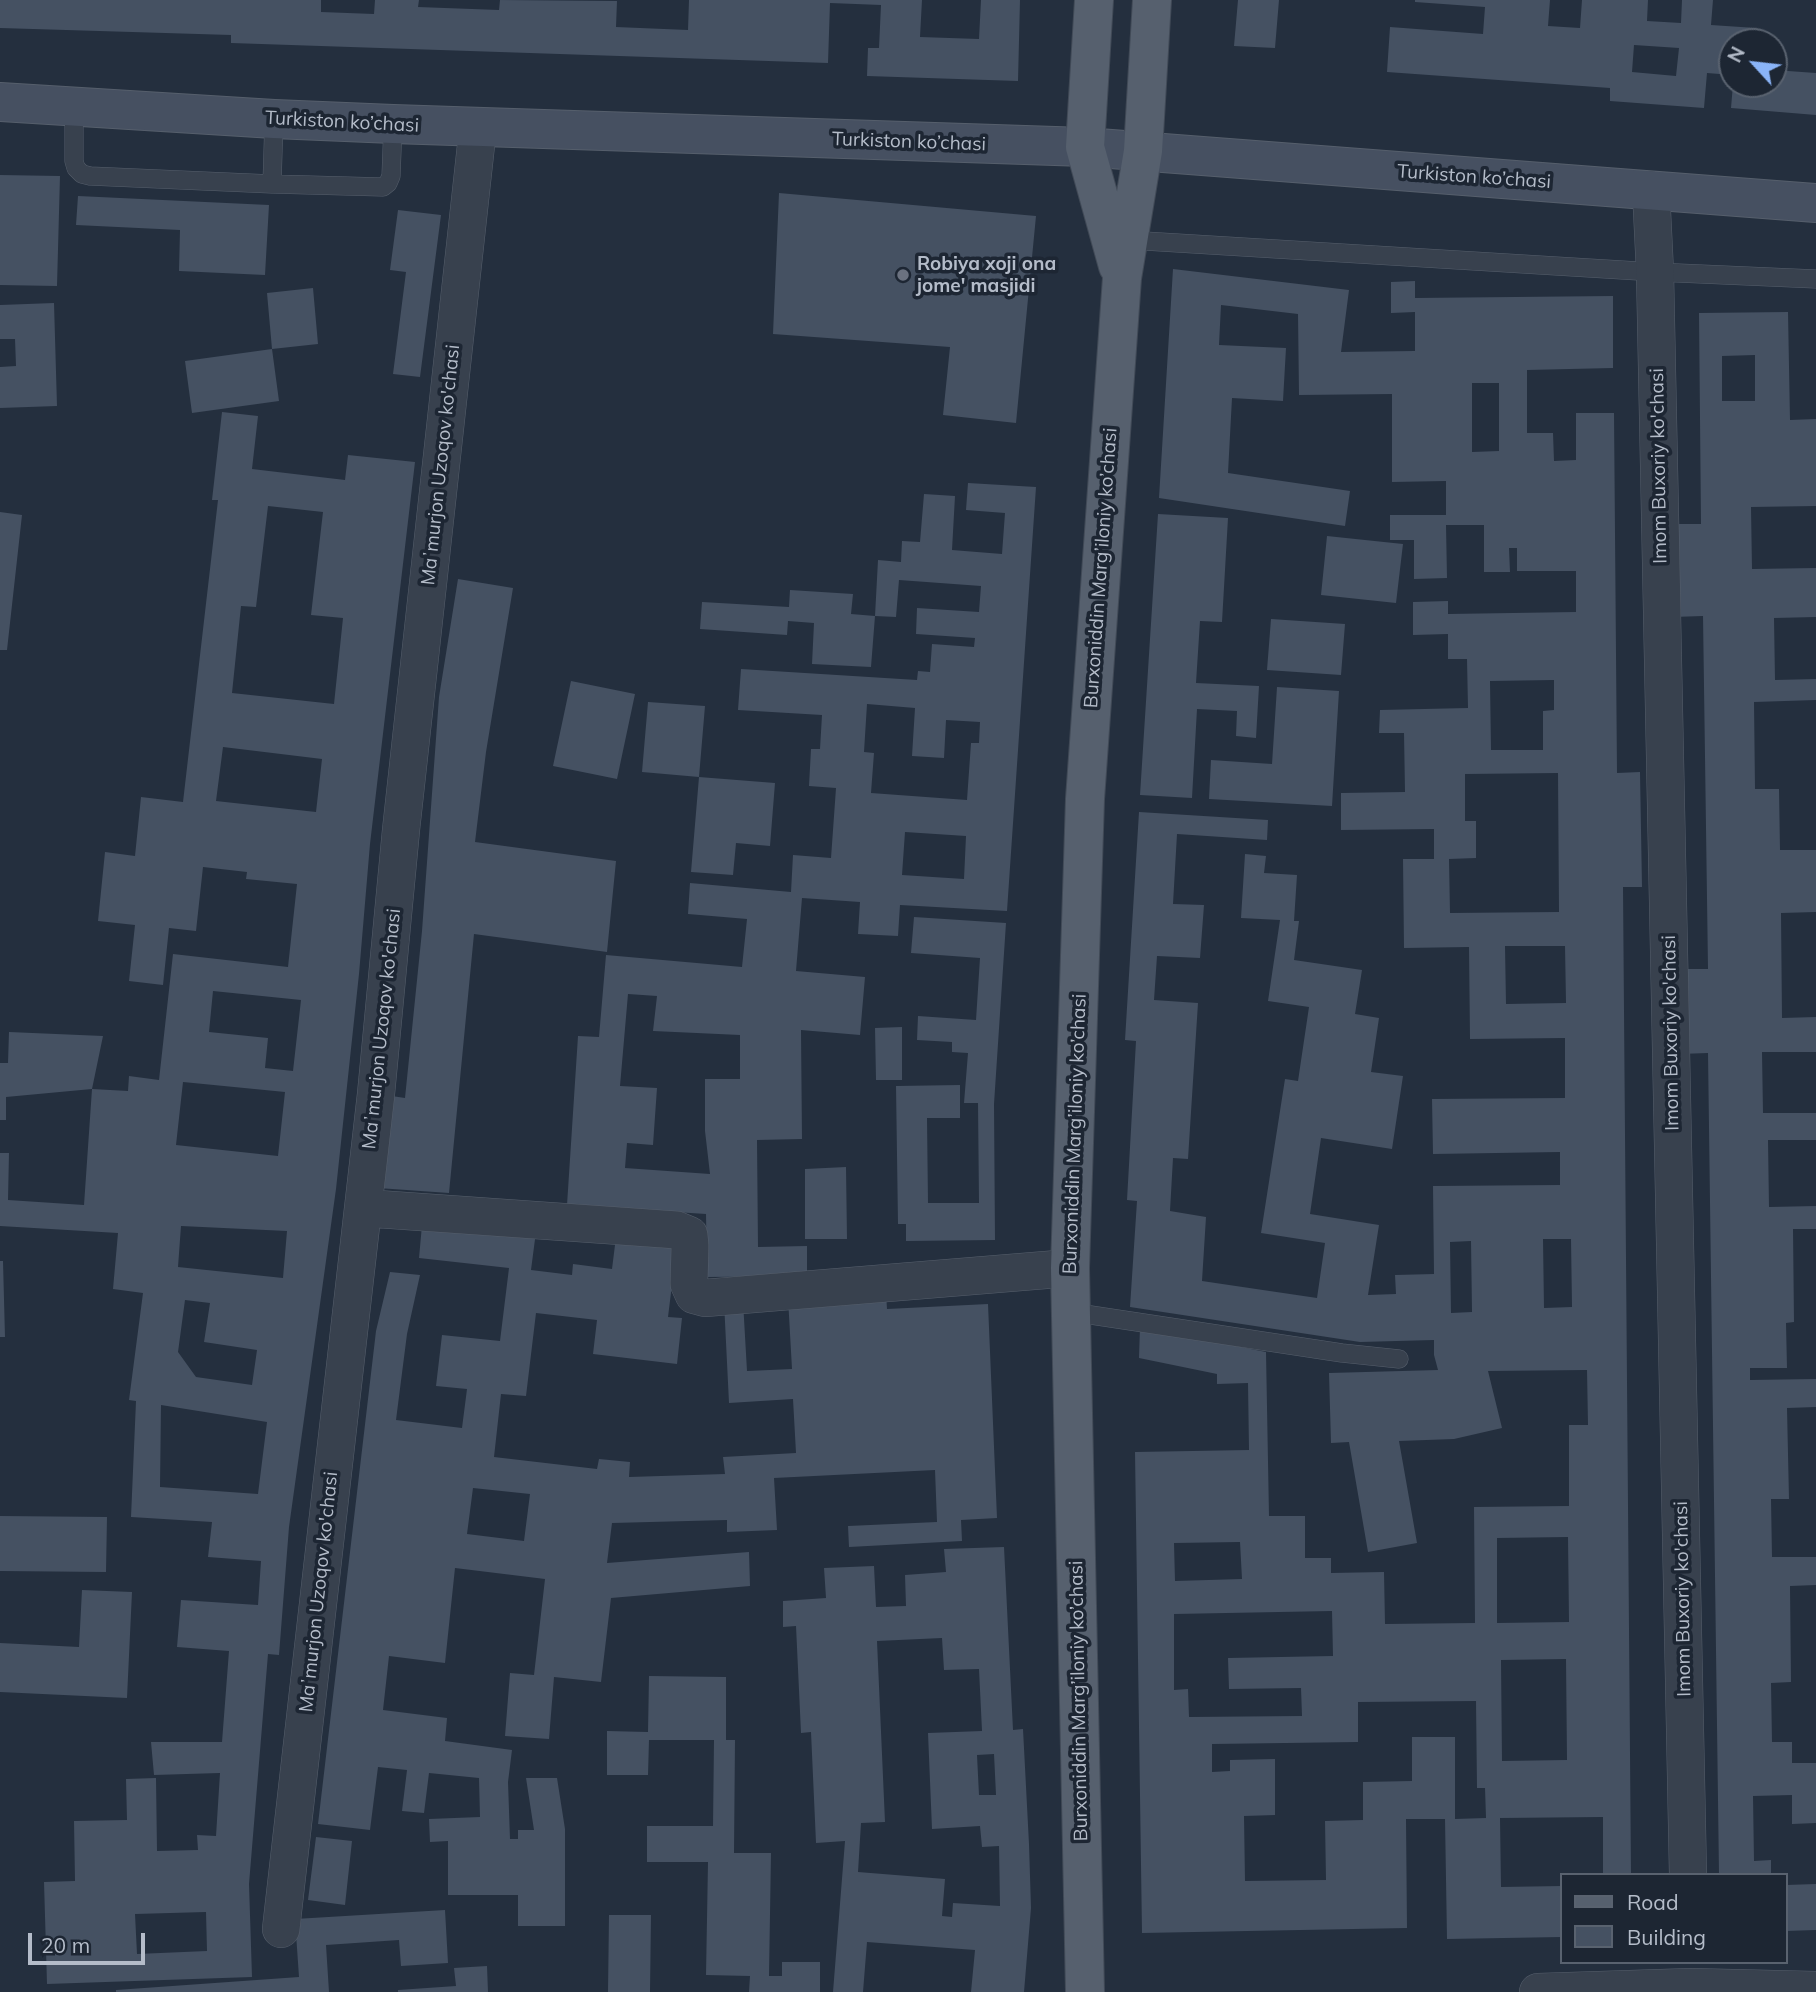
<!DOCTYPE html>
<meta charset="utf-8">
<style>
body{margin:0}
#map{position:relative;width:1816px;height:1992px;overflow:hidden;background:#242f3e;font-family:Mulish,sans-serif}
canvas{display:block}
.legend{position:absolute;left:1560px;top:1873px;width:228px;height:91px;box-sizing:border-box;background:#1d2633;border:2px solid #59626f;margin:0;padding:9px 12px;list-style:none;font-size:21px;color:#b4bcc9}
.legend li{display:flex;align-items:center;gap:14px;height:35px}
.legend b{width:35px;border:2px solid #59626f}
.north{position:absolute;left:1718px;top:28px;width:70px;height:70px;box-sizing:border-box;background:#1d2633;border:2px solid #59626f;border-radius:50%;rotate:297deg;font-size:19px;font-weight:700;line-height:28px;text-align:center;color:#b4bcc9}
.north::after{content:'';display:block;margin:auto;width:24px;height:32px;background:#8ab4f8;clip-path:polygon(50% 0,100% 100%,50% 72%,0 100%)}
.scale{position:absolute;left:28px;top:1933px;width:117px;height:32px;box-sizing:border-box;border:4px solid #b4bcc9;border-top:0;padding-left:9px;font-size:21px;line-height:24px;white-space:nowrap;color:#b4bcc9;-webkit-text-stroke:5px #1d2633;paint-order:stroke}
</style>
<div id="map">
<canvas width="1816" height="1992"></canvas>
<ul class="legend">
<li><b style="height:9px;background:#56606e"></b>Road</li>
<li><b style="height:19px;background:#455162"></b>Building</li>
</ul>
<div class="north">N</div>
<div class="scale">20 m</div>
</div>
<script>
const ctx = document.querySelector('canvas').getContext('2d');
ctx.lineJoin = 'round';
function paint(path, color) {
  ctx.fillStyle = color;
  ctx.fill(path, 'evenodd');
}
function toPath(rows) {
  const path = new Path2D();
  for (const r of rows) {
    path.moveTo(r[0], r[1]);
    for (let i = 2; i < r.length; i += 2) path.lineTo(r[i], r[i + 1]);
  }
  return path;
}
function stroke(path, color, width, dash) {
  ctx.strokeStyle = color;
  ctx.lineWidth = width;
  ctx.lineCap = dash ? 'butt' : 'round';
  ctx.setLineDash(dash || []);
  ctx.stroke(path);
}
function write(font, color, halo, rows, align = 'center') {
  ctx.font = font + ' Mulish,sans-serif';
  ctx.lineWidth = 7;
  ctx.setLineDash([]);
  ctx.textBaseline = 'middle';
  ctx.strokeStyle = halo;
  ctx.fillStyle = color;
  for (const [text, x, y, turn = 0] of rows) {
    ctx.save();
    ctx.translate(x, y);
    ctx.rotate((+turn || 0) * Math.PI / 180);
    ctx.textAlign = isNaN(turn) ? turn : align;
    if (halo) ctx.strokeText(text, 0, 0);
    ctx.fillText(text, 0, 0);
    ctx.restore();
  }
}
paint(toPath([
 [0,0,321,0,321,12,374,14,375,0,419,0,418,7,499,10,500,0,617,1,616,27,688,30,689,0,922,0,920,37,979,39,981,0,1020,0,1018,81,867,76,868,48,879,48,881,5,830,3,828,63,231,43,231,35,0,28],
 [1238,0,1279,0,1275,48,1234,46],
 [1415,0,1550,0,1548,26,1580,28,1582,0,1648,0,1647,21,1681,23,1682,0,1713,0,1711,25,1756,28,1755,42,1732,42,1732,75,1707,73,1704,108,1610,101,1610,88,1387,72,1390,27,1483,34,1485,7,1415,2],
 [1634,45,1679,48,1676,76,1632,72],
 [1774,70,1816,73,1816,115,1731,108,1733,84,1774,84],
 [0,175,60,176,57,286,0,285],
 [779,193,1036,216,1016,423,943,415,950,347,773,334],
 [78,196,269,205,265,275,179,271,180,230,76,225],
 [398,210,441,215,420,377,393,374,406,272,390,270],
 [1173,269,1349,290,1341,352,1415,351,1415,312,1391,313,1391,282,1415,281,1415,298,1613,296,1613,368,1527,370,1527,433,1553,433,1554,461,1576,460,1576,413,1614,413,1617,773,1640,772,1642,887,1623,887,1631,1875,1603,1875,1603,1817,1500,1818,1501,1887,1562,1886,1562,1937,1447,1939,1445,1819,1406,1819,1407,1928,1142,1933,1135,1452,1249,1450,1248,1383,1217,1384,1217,1374,1139,1358,1140,1327,1266,1352,1269,1516,1305,1516,1305,1558,1331,1558,1331,1573,1384,1572,1385,1624,1475,1623,1474,1507,1569,1506,1569,1425,1588,1425,1587,1370,1488,1371,1502,1428,1454,1439,1399,1441,1417,1543,1368,1552,1349,1442,1331,1443,1329,1373,1438,1370,1434,1355,1434,1340,1360,1342,1130,1307,1137,1201,1127,1200,1136,1041,1125,1040,1139,812,1268,820,1267,840,1177,834,1173,904,1204,905,1200,958,1157,956,1154,1000,1198,1003,1188,1159,1173,1158,1170,1211,1206,1217,1202,1281,1317,1298,1325,1243,1261,1233,1285,1079,1298,1081,1309,1007,1268,1001,1280,920,1241,918,1245,854,1266,856,1264,873,1297,875,1294,921,1299,921,1294,960,1362,970,1355,1014,1379,1018,1371,1072,1403,1076,1392,1149,1321,1138,1310,1214,1379,1225,1368,1295,1396,1294,1395,1275,1434,1274,1433,1186,1560,1185,1560,1152,1433,1154,1432,1099,1565,1098,1565,1038,1470,1039,1469,947,1404,948,1403,859,1434,859,1434,829,1341,830,1341,793,1405,792,1404,733,1379,733,1380,710,1468,708,1467,659,1448,659,1448,634,1413,635,1413,602,1448,601,1448,614,1576,612,1576,571,1517,571,1517,548,1509,548,1510,572,1484,572,1484,525,1446,525,1447,578,1414,579,1414,540,1390,540,1390,515,1446,515,1446,481,1392,482,1392,394,1299,395,1298,314,1221,305,1219,345,1286,348,1283,401,1232,398,1228,473,1350,491,1345,526,1159,498],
 [1472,383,1499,383,1499,451,1472,452],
 [1554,680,1554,710,1543,711,1543,750,1491,750,1490,681],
 [1558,773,1559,912,1450,913,1449,859,1476,858,1476,821,1465,821,1465,774],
 [1505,946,1565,946,1566,1003,1506,1004],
 [1543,1239,1571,1239,1572,1307,1544,1308],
 [1471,1241,1472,1312,1451,1313,1450,1242],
 [1568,1537,1569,1622,1497,1623,1497,1538],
 [1240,1542,1242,1579,1175,1581,1174,1543],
 [1332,1611,1333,1656,1228,1658,1229,1689,1301,1688,1302,1716,1189,1717,1188,1689,1174,1690,1174,1614],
 [1566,1659,1567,1760,1502,1761,1501,1660],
 [1476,1701,1477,1788,1485,1788,1486,1818,1455,1819,1455,1737,1412,1737,1412,1781,1363,1782,1363,1820,1325,1821,1326,1880,1245,1881,1244,1816,1275,1815,1275,1759,1230,1760,1230,1771,1212,1772,1212,1744,1358,1742,1358,1702],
 [313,288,318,344,272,349,279,401,192,413,185,361,272,349,267,293],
 [54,303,57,406,0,408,0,367,16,366,15,339,0,339,0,305],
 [1788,312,1790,420,1816,419,1816,506,1751,507,1752,569,1816,568,1816,617,1774,618,1775,680,1816,679,1816,700,1754,702,1755,789,1779,789,1780,850,1816,850,1816,912,1781,913,1782,1018,1816,1017,1816,1052,1762,1052,1763,1113,1816,1113,1816,1140,1768,1140,1769,1207,1816,1206,1816,1229,1793,1229,1794,1322,1786,1323,1787,1368,1750,1368,1750,1380,1816,1379,1816,1407,1787,1408,1789,1499,1771,1499,1772,1557,1816,1557,1816,1585,1790,1586,1791,1682,1771,1683,1772,1742,1792,1742,1792,1763,1816,1763,1816,1823,1792,1824,1792,1795,1753,1796,1754,1861,1771,1860,1771,1875,1719,1875,1708,1053,1680,1054,1678,969,1708,969,1703,616,1673,617,1671,524,1701,524,1699,313],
 [1755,355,1755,401,1722,401,1722,356],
 [222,412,258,416,252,469,345,480,348,455,415,462,370,844,359,974,336,1189,289,1527,279,1655,268,1654,249,1884,252,1977,47,1984,44,1882,75,1881,74,1821,127,1820,126,1779,156,1778,157,1851,198,1850,197,1835,216,1836,220,1773,154,1775,151,1742,222,1742,229,1651,177,1647,181,1600,258,1605,261,1561,208,1557,212,1522,131,1517,136,1401,129,1400,143,1293,113,1289,118,1233,0,1226,0,1153,9,1153,8,1200,84,1205,92,1089,6,1097,6,1120,0,1120,0,1063,8,1063,9,1032,103,1036,92,1089,128,1091,129,1076,159,1080,173,954,288,967,297,884,246,879,247,872,203,867,196,931,169,928,163,985,129,981,135,925,98,921,105,852,135,856,141,797,183,802,218,500,212,500],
 [268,506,323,512,311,615,343,618,334,704,232,693,241,606,256,607],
 [223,747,322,759,316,812,216,801],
 [213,991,301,1000,293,1071,265,1068,268,1038,209,1032],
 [183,1082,285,1092,278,1156,176,1145],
 [181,1226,287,1231,283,1278,178,1267],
 [185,1300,210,1303,204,1342,257,1350,252,1385,196,1377,178,1352],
 [161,1405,267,1422,258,1494,160,1487],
 [206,1912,207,1951,137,1954,135,1914],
 [968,483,1036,487,1007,911,900,905,898,936,858,934,860,902,802,898,796,971,865,977,860,1035,801,1030,802,1139,757,1140,758,1247,807,1246,807,1276,707,1277,706,1214,567,1205,578,1036,599,1037,606,955,742,967,747,919,688,914,690,883,791,892,793,855,831,858,836,788,809,786,811,749,820,749,822,715,738,710,741,669,917,680,918,671,930,672,932,644,974,647,975,638,916,634,917,608,979,612,981,586,899,580,896,617,875,616,878,560,901,562,902,541,920,542,924,494,955,496,952,550,1002,554,1005,513,966,510],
 [867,704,915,708,912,756,944,758,946,720,980,722,979,743,971,743,967,800,871,793,874,753,864,752],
 [905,832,966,836,964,879,902,875],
 [628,994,657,996,653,1031,740,1035,740,1079,705,1079,705,1131,710,1174,625,1168,627,1143,653,1145,657,1088,620,1086],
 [0,512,22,515,7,650,0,650],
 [1158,514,1228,518,1222,622,1200,621,1196,683,1259,686,1256,738,1236,736,1237,711,1197,709,1192,798,1140,795],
 [1327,536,1403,544,1396,603,1321,595],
 [458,579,513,588,486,752,475,842,616,861,607,952,474,934,449,1193,378,1188,385,1095,405,1098,422,931,439,697],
 [790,590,853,594,851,614,875,616,871,667,812,664,814,623,788,621,787,635,700,629,702,602,789,607],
 [1271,619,1345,624,1341,675,1267,670],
 [571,681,635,694,617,779,553,766],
 [1277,687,1339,691,1332,806,1209,799,1211,760,1272,764],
 [648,702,705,706,699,777,642,772],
 [699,777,775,783,770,846,736,843,733,875,691,872],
 [914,917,1006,923,994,1104,995,1240,906,1241,906,1224,898,1224,896,1086,960,1085,960,1118,927,1118,928,1203,979,1203,978,1103,964,1103,968,1053,952,1052,952,1042,917,1040,918,1016,976,1020,980,958,911,953],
 [902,1027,902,1080,876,1080,875,1028],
 [846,1167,847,1239,805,1239,805,1169],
 [537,1224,531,1270,572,1275,573,1264,612,1269,617,1229,678,1236,668,1317,682,1318,677,1364,593,1354,597,1320,536,1313,526,1396,501,1394,494,1457,597,1469,599,1459,630,1462,629,1477,725,1474,723,1457,796,1453,793,1399,729,1403,724,1302,743,1301,747,1371,792,1369,788,1298,886,1293,887,1309,988,1304,997,1518,961,1520,962,1541,849,1547,848,1526,937,1522,935,1470,774,1478,777,1530,727,1532,727,1520,612,1523,607,1563,749,1552,750,1586,611,1598,601,1682,554,1677,549,1739,505,1736,510,1673,534,1675,545,1579,455,1568,445,1663,389,1656,383,1710,447,1718,445,1741,512,1750,508,1782,510,1839,518,1839,518,1830,534,1830,526,1778,557,1778,565,1829,565,1926,518,1926,518,1895,448,1895,448,1841,430,1842,429,1819,480,1817,479,1778,429,1773,424,1813,402,1811,407,1770,378,1767,370,1830,318,1824,376,1331,390,1272,420,1275,407,1334,396,1420,462,1428,467,1389,436,1386,442,1335,500,1341,509,1268,419,1258,422,1225],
 [473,1488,530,1494,524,1541,467,1534],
 [0,1261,3,1261,5,1337,0,1337],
 [0,1516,107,1517,106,1572,0,1571],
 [1004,1547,1013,1730,1023,1729,1029,1844,1031,1908,1024,1992,971,1992,975,1950,867,1942,863,1992,833,1992,845,1841,816,1843,811,1732,801,1733,796,1626,783,1627,783,1601,826,1598,824,1568,874,1566,876,1607,906,1606,905,1575,946,1572,944,1549],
 [942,1638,944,1670,979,1669,982,1731,928,1733,932,1829,980,1826,982,1847,999,1846,1000,1906,953,1903,952,1917,942,1916,945,1879,858,1872,861,1823,885,1822,877,1641],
 [994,1754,996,1795,979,1795,977,1755],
 [82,1590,132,1592,127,1698,0,1692,0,1643,79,1647],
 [649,1676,726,1677,726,1740,735,1740,734,1853,771,1853,769,1976,782,1976,782,1962,820,1962,820,1992,749,1992,750,1976,706,1975,708,1862,647,1862,647,1826,713,1826,714,1740,649,1740,648,1775,607,1775,607,1731,648,1732],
 [316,1837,352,1841,345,1905,308,1900],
 [1816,1884,1816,1930,1786,1931,1786,1885],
 [445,1910,448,1963,401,1966,399,1940,326,1945,329,1992,116,1992,116,1990,299,1977,295,1919],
 [609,1915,651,1915,650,1992,608,1992],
 [487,1966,488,1992,398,1992,398,1990,456,1986,454,1968]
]), '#455162');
const lane = toPath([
 [74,106,74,161,76,168,82,174,90,176,272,184,274,119],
 [272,184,383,187,388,183,391,176,393,124],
 [1128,240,1655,272,1816,279],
 [1071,1312,1342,1353,1399,1359]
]);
const street = toPath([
 [1651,190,1655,272,1688,1875],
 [363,1208,677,1230,689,1235,690,1246,689,1284,694,1295,705,1298,1070,1268],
 [281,1929,376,1094,401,830,478,127],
 [1538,1992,1691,1987,1816,1990]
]);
const secondary = toPath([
 [0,102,274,119,393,124,1085,147,1816,203]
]);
const primary = toPath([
 [1094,0,1085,147,1118,266],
 [1085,1992,1070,1268,1085,799,1122,278,1143,151,1152,0]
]);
stroke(lane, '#565f6c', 19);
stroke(street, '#565f6c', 38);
stroke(secondary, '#565f6c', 40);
stroke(primary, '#414a57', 40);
stroke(lane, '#38414e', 18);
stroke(street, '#38414e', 37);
stroke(secondary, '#465061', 38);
stroke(primary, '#56606e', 38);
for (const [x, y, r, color] of [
 [903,275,7,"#6b7280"]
]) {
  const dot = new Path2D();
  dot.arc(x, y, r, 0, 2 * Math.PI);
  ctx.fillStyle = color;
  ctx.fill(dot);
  stroke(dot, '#1d2633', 2.5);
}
write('19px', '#b4bcc9', '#1d2633', [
 ["Turkiston ko’chasi",342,122,3],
 ["Turkiston ko’chasi",909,142,2],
 ["Turkiston ko’chasi",1474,177,4],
 ["Maʼmurjon Uzoqov ko'chasi",441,465,-84],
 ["Imom Buxoriy ko'chasi",1659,466,-91],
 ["Burxoniddin Marg’iloniy ko’chasi",1101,568,-86],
 ["Maʼmurjon Uzoqov ko'chasi",382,1029,-84],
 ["Imom Buxoriy ko'chasi",1671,1033,-91],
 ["Burxoniddin Marg’iloniy ko’chasi",1075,1134,-88],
 ["Maʼmurjon Uzoqov ko'chasi",319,1592,-84],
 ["Imom Buxoriy ko'chasi",1683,1599,-91],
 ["Burxoniddin Marg’iloniy ko’chasi",1079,1701,-91]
]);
write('bold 19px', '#b4bcc9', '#1d2633', [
 ["Robiya xoji ona",917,264],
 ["jome' masjidi",917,286]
], 'left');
</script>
